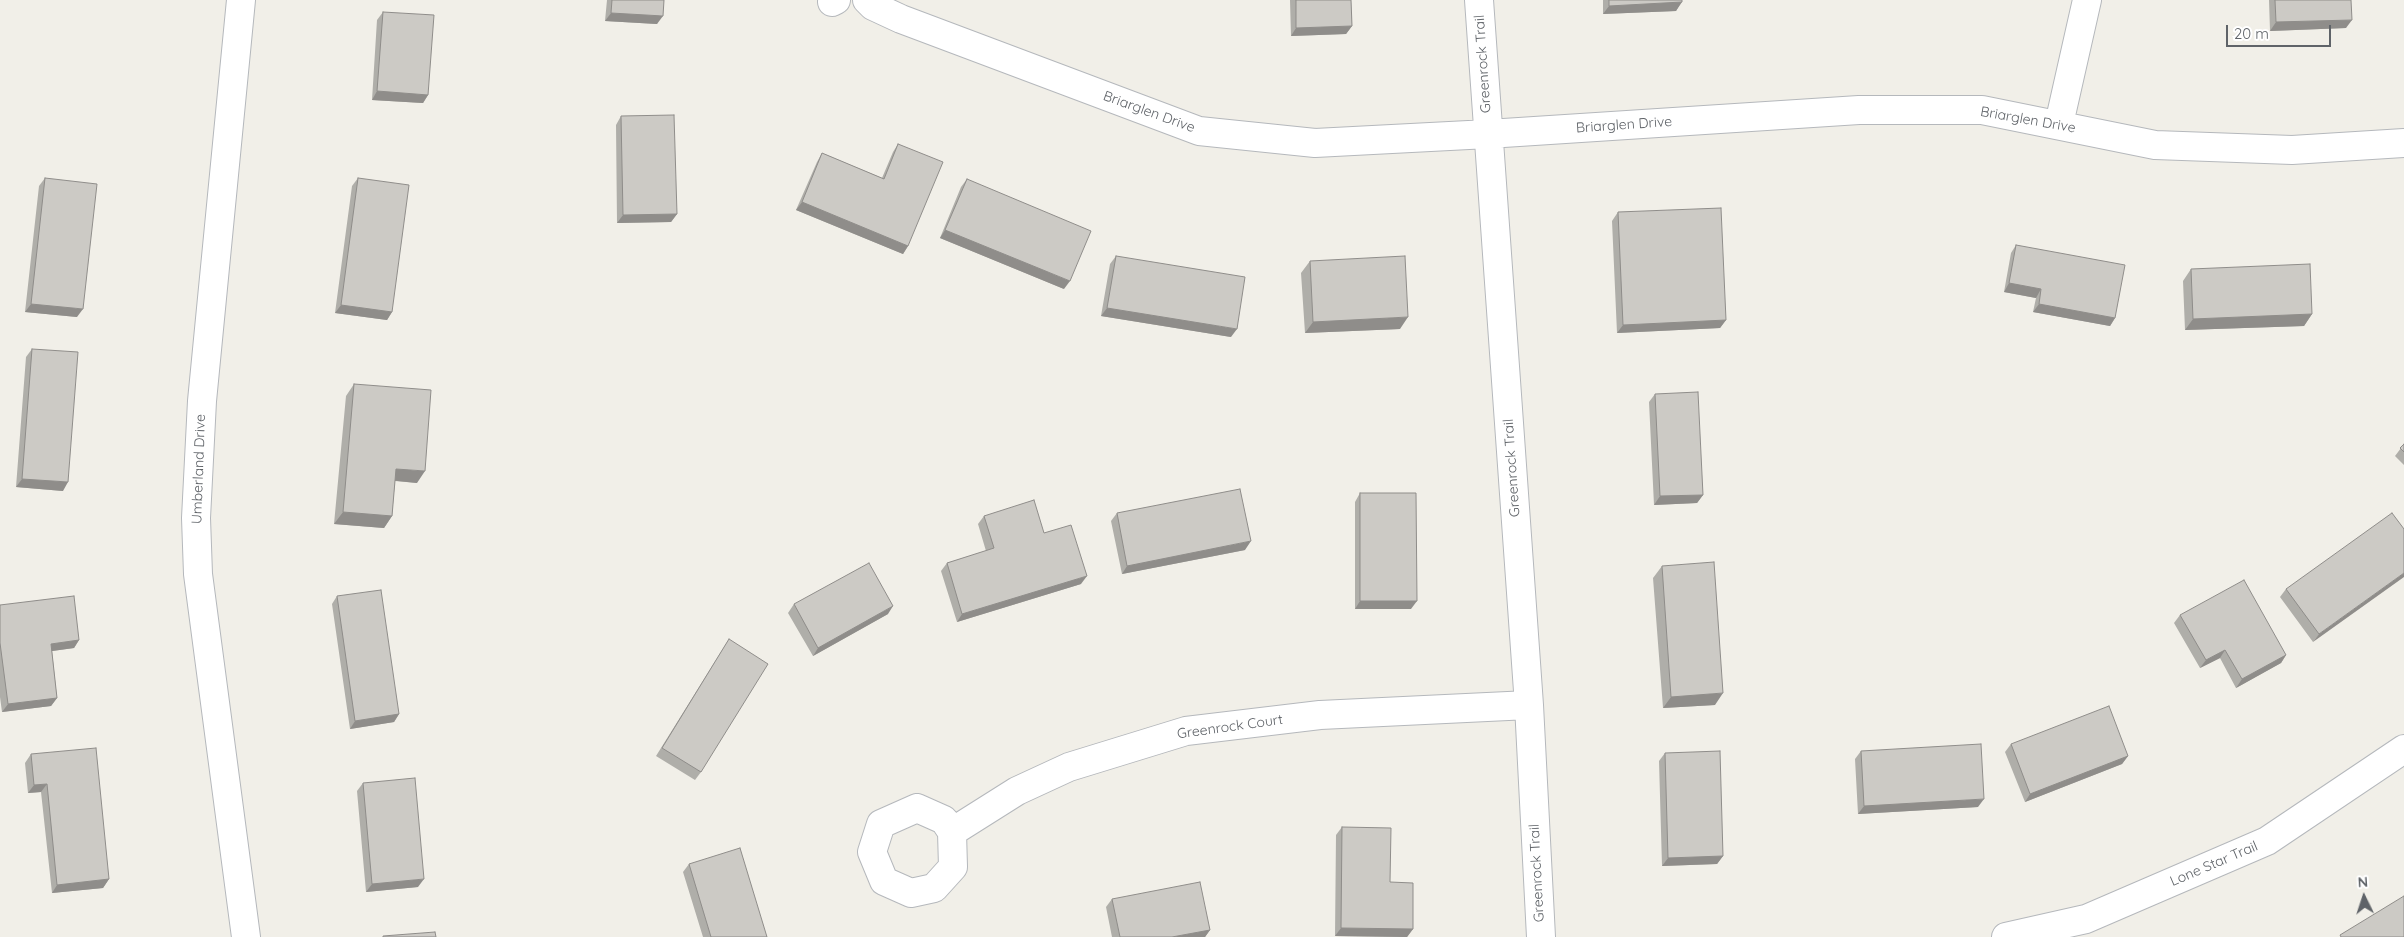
<!DOCTYPE html>
<style>
body{margin:0}
#map{position:relative;width:2404px;height:937px;overflow:hidden;background:#f1efe8;font-family:Quicksand,sans-serif}
canvas{display:block}
.north{position:absolute;left:2339px;top:872px;width:50px;height:50px;-webkit-text-stroke:4px #fff;paint-order:stroke;rotate:356deg;font-size:14px;font-weight:700;line-height:20px;text-align:center;color:#5f6368}
.north::after{content:'';display:block;margin:auto;width:18px;height:22px;background:#5f6368;clip-path:polygon(50% 0,100% 100%,50% 72%,0 100%)}
.scale{position:absolute;left:2226px;top:25px;width:105px;height:22px;box-sizing:border-box;border:2px solid #5f6368;border-top:0;padding-left:6px;font-size:15px;line-height:18px;white-space:nowrap;color:#5f6368;-webkit-text-stroke:4px #fff;paint-order:stroke}
</style>
<div id="map">
<canvas width="2404" height="937"></canvas>
<div class="north">N</div>
<div class="scale">20 m</div>
</div>
<script>
const ctx = document.querySelector('canvas').getContext('2d');
ctx.lineJoin = 'round';
function toPath(rows) {
  const path = new Path2D();
  for (const r of rows) {
    path.moveTo(r[0], r[1]);
    for (let i = 2; i < r.length; i += 2) path.lineTo(r[i], r[i + 1]);
  }
  return path;
}
function stroke(path, color, width, dash) {
  ctx.strokeStyle = color;
  ctx.lineWidth = width;
  ctx.lineCap = dash ? 'butt' : 'round';
  ctx.setLineDash(dash || []);
  ctx.stroke(path);
}
function paint(path, color) {
  ctx.fillStyle = color;
  ctx.fill(path, 'evenodd');
}
function write(font, color, halo, rows, align = 'center') {
  ctx.font = font + ' Quicksand,sans-serif';
  ctx.lineWidth = 4.5;
  ctx.setLineDash([]);
  ctx.textBaseline = 'middle';
  ctx.strokeStyle = halo;
  ctx.fillStyle = color;
  for (const [text, x, y, turn = 0] of rows) {
    ctx.save();
    ctx.translate(x, y);
    ctx.rotate((+turn || 0) * Math.PI / 180);
    ctx.textAlign = isNaN(turn) ? turn : align;
    if (halo) ctx.strokeText(text, 0, 0);
    ctx.fillText(text, 0, 0);
    ctx.restore();
  }
}
const minor = toPath([
 [241,0,202,401,196,518,198,574,246,937],
 [867,0,873,6,901,19,1199,131,1315,143,1488,134,1859,110,1982,110,2155,145,2292,150,2404,143],
 [1479,0,1529,705,1541,937],
 [832,2,836,0],
 [2059,124,2087,0],
 [917,808,944,820,952,832,953,867,934,888,911,893,884,881,872,852,881,824,917,808],
 [952,832,1017,791,1069,767,1186,731,1320,715,1529,705],
 [2006,937,2086,919,2267,841,2404,749]
]);
stroke(minor, '#b5b8bc', 30);
stroke(minor, '#fff', 28);
paint(toPath([
 [607,0,664,0,657,24,605,21],
 [1290,0,1351,0,1352,26,1346,34,1291,36],
 [1603,0,1682,0,1676,11,1603,14],
 [2269,0,2351,0,2346,28,2270,31],
 [383,12,428,95,423,103,372,100,377,20],
 [621,116,677,214,671,222,617,223,616,125],
 [898,144,908,246,903,254,796,210,817,162,822,153,882,178,893,152],
 [45,178,77,317,25,312,39,186],
 [358,178,392,312,387,320,335,313,352,186],
 [967,179,1064,289,940,238,961,187],
 [1618,212,1726,320,1720,328,1617,333,1612,221],
 [2016,245,2115,318,2110,326,2033,312,2036,298,2004,292,2011,253],
 [1116,256,1231,337,1101,316,1110,264],
 [1310,261,1400,329,1305,333,1301,273],
 [2191,269,2312,314,2304,326,2185,330,2183,281],
 [32,349,63,491,16,487,26,357],
 [354,384,417,483,395,481,392,516,384,528,334,524,346,396],
 [1655,394,1703,495,1697,503,1654,505,1649,402],
 [2404,444,2404,465,2395,456],
 [1360,493,1411,609,1355,609,1355,502],
 [1117,513,1245,550,1122,574,1111,521],
 [984,516,1044,533,1081,584,957,622,941,571,947,563,986,551,978,524],
 [2404,529,2313,642,2280,597,2286,589],
 [1662,566,1715,705,1663,708,1653,578],
 [337,596,399,714,394,722,350,729,332,604],
 [794,604,888,614,813,656,788,613],
 [0,605,79,640,74,648,52,651,57,698,51,706,2,712,0,697],
 [2180,615,2286,655,2281,663,2236,688,2220,658,2200,668,2174,623],
 [729,639,701,772,695,780,656,756],
 [2011,744,2128,756,2122,764,2025,802,2005,752],
 [1861,751,1978,807,1858,814,1855,759],
 [1665,753,1723,856,1717,864,1662,866,1659,761],
 [31,754,109,879,103,888,52,893,41,792,28,793,25,763],
 [363,783,418,887,366,892,357,791],
 [1342,827,1390,882,1413,929,1407,937,1335,936,1336,835],
 [689,864,767,937,703,937,683,872],
 [1112,899,1210,930,1205,937,1112,937,1106,907]
]), '#afaea9');
paint(toPath([
 [1682,2,1676,11,1603,14,1609,6],
 [611,13,663,16,657,24,605,21],
 [2352,20,2346,28,2270,31,2276,22],
 [1352,26,1346,34,1291,36,1296,28],
 [377,91,428,95,423,103,372,100],
 [802,202,908,246,903,254,796,210],
 [677,214,671,222,617,223,623,215],
 [945,230,1070,281,1064,289,940,238],
 [2009,283,2041,289,2036,298,2004,292],
 [31,304,83,309,77,317,25,312],
 [2039,304,2115,318,2110,326,2033,312],
 [341,305,392,312,387,320,335,313],
 [1107,308,1237,329,1231,337,1101,316],
 [2312,314,2304,326,2185,330,2193,319],
 [1408,317,1400,329,1305,333,1313,322],
 [1726,320,1720,328,1617,333,1623,325],
 [396,469,425,471,417,483,388,480],
 [22,479,68,482,63,491,16,487],
 [1703,495,1697,503,1654,505,1660,496],
 [343,512,392,516,384,528,334,524],
 [1251,541,1245,550,1122,574,1127,566],
 [2404,573,2404,577,2313,642,2319,634],
 [1087,576,1081,584,957,622,962,614],
 [1360,601,1417,601,1411,609,1355,609],
 [893,606,888,614,813,656,818,648],
 [79,640,74,648,45,652,51,644],
 [2225,650,2220,658,2200,668,2206,660],
 [2286,655,2281,663,2236,688,2242,679],
 [1723,693,1715,705,1663,708,1671,697],
 [57,698,51,706,2,712,8,704],
 [399,714,394,722,350,729,355,721],
 [2128,756,2122,764,2025,802,2030,794],
 [47,784,41,792,28,793,34,785],
 [1984,799,1978,807,1858,814,1864,806],
 [1723,856,1717,864,1662,866,1668,858],
 [109,879,103,888,52,893,57,885],
 [424,879,418,887,366,892,372,884],
 [1341,928,1413,929,1407,937,1335,936],
 [1210,930,1205,937,1172,937]
]), '#8f8d8a');
const building = toPath([
 [612,0,664,0,663,16,611,13,612,0],
 [1296,0,1351,0,1352,26,1296,28,1296,0],
 [1609,0,1682,0,1682,2,1609,6,1609,0],
 [2275,0,2351,0,2352,20,2276,22,2275,0],
 [383,12,434,15,428,95,377,91,383,12],
 [674,115,677,214,623,215,621,116,674,115],
 [898,144,943,162,908,246,802,202,822,153,884,179,898,144],
 [45,178,97,184,83,309,31,304,45,178],
 [358,178,409,185,392,312,341,305,358,178],
 [967,179,1091,231,1070,281,945,230,967,179],
 [1721,208,1726,320,1623,325,1618,212,1721,208],
 [2016,245,2125,265,2115,318,2039,304,2041,289,2009,283,2016,245],
 [1116,256,1245,277,1237,329,1107,308,1116,256],
 [1405,256,1408,317,1313,322,1310,261,1405,256],
 [2310,264,2312,314,2193,319,2191,269,2310,264],
 [32,349,78,352,68,482,22,479,32,349],
 [354,384,431,390,425,471,396,469,392,516,343,512,354,384],
 [1698,392,1703,495,1660,496,1655,394,1698,392],
 [2404,444,2404,452,2400,448,2404,444],
 [1240,489,1251,541,1127,566,1117,513,1240,489],
 [1360,493,1416,493,1417,601,1360,601,1360,493],
 [1034,500,1044,533,1071,525,1087,576,962,614,947,563,994,548,984,516,1034,500],
 [2392,513,2404,529,2404,573,2319,634,2286,589,2392,513],
 [1714,562,1723,693,1671,697,1662,566,1714,562],
 [869,563,893,606,818,648,794,604,869,563],
 [2244,580,2286,655,2242,679,2225,650,2206,660,2180,615,2244,580],
 [381,590,399,714,355,721,337,596,381,590],
 [74,596,79,640,51,644,57,698,8,704,0,643,0,605,74,596],
 [729,639,768,664,701,772,662,748,729,639],
 [2109,706,2128,756,2030,794,2011,744,2109,706],
 [1981,744,1984,799,1864,806,1861,751,1981,744],
 [96,748,109,879,57,885,47,784,34,785,31,754,96,748],
 [1720,751,1723,856,1668,858,1665,753,1720,751],
 [415,778,424,879,372,884,363,783,415,778],
 [1342,827,1391,828,1390,882,1413,883,1413,929,1341,928,1342,827],
 [740,848,767,937,711,937,689,864,740,848],
 [1200,882,1210,930,1172,937,1120,937,1112,899,1200,882],
 [2404,896,2404,937,2341,937,2340,935,2404,896],
 [435,932,436,937,383,937,383,936,435,932]
]);
paint(building, '#cccac5');
stroke(building, '#8f8d8a', 1);
write('14px', '#5f6368', '#fff', [
 ["Greenrock Trail",1483,64,-94],
 ["Briarglen Drive",1149,112,20],
 ["Briarglen Drive",2028,120,10],
 ["Briarglen Drive",1624,125,-4],
 ["Greenrock Trail",1512,468,-94],
 ["Umberland Drive",199,469,-88],
 ["Greenrock Court",1230,727,-8],
 ["Lone Star Trail",2214,864,-23],
 ["Greenrock Trail",1537,873,-93]
]);
</script>
